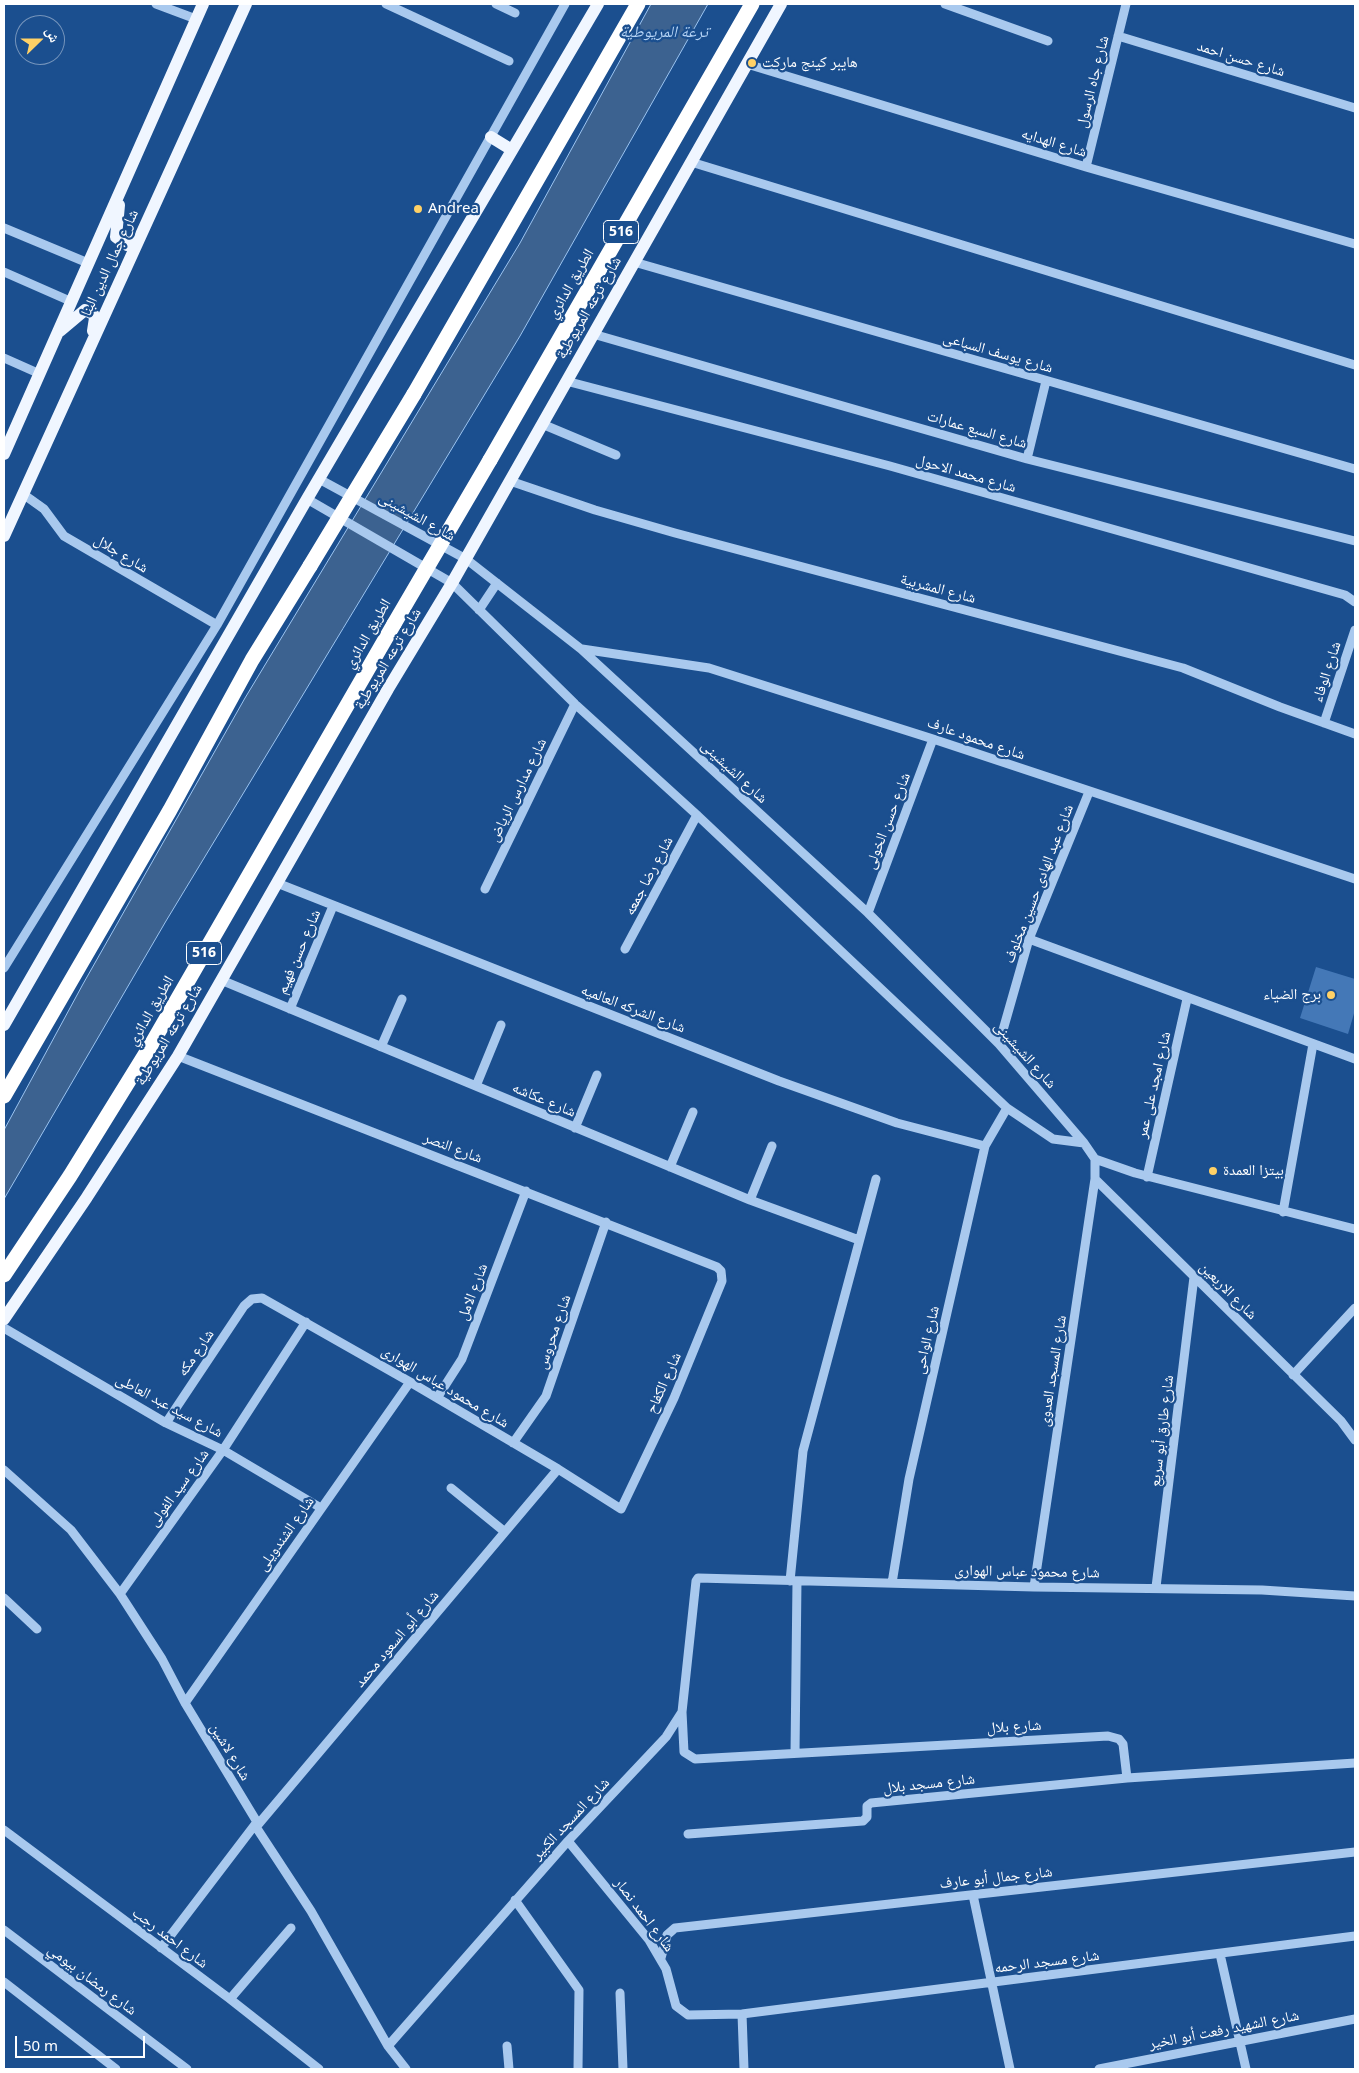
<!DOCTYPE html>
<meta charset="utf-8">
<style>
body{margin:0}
#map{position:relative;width:1359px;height:2073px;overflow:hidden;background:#1b4f8f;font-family:"Noto Sans","Noto Naskh Arabic",sans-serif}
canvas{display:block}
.frame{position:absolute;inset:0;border:5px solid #fff;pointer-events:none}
.north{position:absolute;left:15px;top:15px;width:50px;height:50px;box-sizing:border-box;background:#1b4f8f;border:1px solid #7695bc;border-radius:50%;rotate:68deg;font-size:14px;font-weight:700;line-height:20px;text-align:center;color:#fff}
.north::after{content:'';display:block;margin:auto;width:18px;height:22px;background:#ffd166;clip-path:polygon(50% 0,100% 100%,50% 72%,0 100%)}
.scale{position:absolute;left:15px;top:2036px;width:130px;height:22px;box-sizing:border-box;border:2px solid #fff;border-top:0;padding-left:6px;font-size:15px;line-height:18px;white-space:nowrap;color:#fff;-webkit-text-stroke:4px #1b4f8f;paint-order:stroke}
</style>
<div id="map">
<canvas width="1359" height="2073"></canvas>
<div class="frame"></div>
<div class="north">ش</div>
<div class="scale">50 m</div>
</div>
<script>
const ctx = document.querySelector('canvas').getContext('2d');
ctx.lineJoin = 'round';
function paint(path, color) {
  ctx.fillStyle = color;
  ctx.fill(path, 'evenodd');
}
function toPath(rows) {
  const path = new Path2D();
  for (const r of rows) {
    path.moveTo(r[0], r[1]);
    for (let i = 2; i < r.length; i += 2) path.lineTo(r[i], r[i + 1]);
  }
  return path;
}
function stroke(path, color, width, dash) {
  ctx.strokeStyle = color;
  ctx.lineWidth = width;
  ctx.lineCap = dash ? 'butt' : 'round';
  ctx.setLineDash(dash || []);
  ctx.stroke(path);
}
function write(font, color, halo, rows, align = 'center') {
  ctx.font = font + ' "Noto Sans","Noto Naskh Arabic",sans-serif';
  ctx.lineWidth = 4.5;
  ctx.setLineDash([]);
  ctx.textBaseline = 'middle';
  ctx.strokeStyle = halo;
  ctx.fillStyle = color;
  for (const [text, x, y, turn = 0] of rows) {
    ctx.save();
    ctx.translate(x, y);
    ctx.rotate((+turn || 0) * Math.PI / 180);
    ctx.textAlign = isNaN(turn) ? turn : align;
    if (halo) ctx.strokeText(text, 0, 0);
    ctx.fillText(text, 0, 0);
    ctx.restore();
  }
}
const water = toPath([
 [651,4,708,4,520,336,166,921,4,1199,4,1130,83,984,245,698,520,243,651,4]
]);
paint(water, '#3c6290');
stroke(water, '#9cc4f0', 1);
paint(toPath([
 [1316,967,1355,979,1355,1010,1348,1034,1300,1018]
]), '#4478b7');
stroke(toPath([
 [156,4,196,19],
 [386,4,509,61],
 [496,4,515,13],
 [945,4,1048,41],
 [1118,36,1355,108],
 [747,64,1086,167,1355,244],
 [691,162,1355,365],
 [1086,167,1126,4],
 [4,228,88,263],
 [634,262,1355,469],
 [4,272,70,301],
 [593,334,1027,459,1355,541],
 [4,358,40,374],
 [566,381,890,466,1345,595,1355,602],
 [542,424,616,455],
 [1027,459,1046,381],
 [319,479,466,559,581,649,868,913,999,1044,1084,1143,1095,1159,1135,1173,1355,1229],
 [510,481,595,510,675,533,1183,668,1280,707,1355,734],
 [23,494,44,509,64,536,217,625],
 [307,499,452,583,575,704,697,815,1007,1108,1053,1139,1084,1143],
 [479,610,497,583],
 [582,649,709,668,933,739,1355,879],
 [1324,723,1355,630],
 [277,883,779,1081,897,1123,985,1146],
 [485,889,575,704],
 [868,913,933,739],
 [1029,939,1355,1059],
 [625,949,697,815],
 [4,968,217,625,565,4],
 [221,980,750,1200,859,1240],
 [290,1009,333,906],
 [999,1044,1029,939,1089,792],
 [381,1047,402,999],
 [476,1086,501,1025],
 [575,1128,597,1075],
 [670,1167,693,1112],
 [1147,1177,1187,999],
 [1095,1179,1341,1421,1355,1440],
 [750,1200,772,1146],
 [1283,1212,1313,1044],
 [4,1328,166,1423,223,1450,321,1508],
 [1293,1375,1355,1308],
 [437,1398,462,1359,526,1191],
 [166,1423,244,1306,252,1299,262,1298,410,1382,558,1469,621,1509,674,1398,722,1281,721,1271,717,1267,178,1056],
 [513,1443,546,1396,606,1222],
 [4,1470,71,1530,120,1594,162,1659,185,1703,257,1822,256,1827,311,1911,388,2046,406,2069],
 [451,1488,505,1532],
 [790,1581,803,1451,876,1179],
 [892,1583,909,1479,985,1146,1007,1108],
 [1034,1587,1095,1179,1095,1159],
 [1156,1587,1194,1277],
 [120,1594,223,1450,306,1322],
 [4,1598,37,1629],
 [185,1703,410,1382],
 [682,1712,684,1752,695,1759,1108,1736,1119,1739,1123,1744,1127,1778,1355,1763],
 [795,1753,797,1581],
 [256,1827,558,1469],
 [4,1830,230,1999,319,2069],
 [688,1834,863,1821,867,1817,867,1806,871,1803,1127,1778],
 [568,1841,649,1940,666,1969,676,2006,688,2015,742,2014,1355,1936],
 [973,1895,1010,2069],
 [515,1900,579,1990,578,2069],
 [4,1930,187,2069],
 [161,1948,257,1822],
 [1220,1954,1246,2069],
 [661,1958,667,1935,675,1928,1355,1852],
 [4,1982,116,2069],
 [620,1993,623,2069],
 [230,1999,291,1928],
 [742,2014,744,2069],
 [388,2046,568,1841,666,1737,682,1712,696,1581,698,1578,1034,1587,1262,1590,1355,1596],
 [507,2046,509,2069],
 [1099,2069,1355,2019]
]), '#a9c9ee', 9);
stroke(toPath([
 [491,137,512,150],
 [119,205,116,237,127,245,136,242,139,239],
 [60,331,85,310,93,314,95,318,93,331],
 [4,454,203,4],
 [4,536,246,4],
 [4,1025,307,499,598,4],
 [4,1319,87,1197,178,1056,388,689,452,583,781,4]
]), '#f0f6ff', 12);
stroke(toPath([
 [414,394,638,4],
 [490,460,752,4],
 [4,1096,170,810,252,660,310,566],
 [4,1275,70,1176,151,1045,394,624]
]), '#fff', 15);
stroke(toPath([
 [310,566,414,394],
 [394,624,490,460]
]), '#fff', 15);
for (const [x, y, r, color] of [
 [752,63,5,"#ffd166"],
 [418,209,5,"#ffd166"],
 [1331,995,5,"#ffd166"],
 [1213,1171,5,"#ffd166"]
]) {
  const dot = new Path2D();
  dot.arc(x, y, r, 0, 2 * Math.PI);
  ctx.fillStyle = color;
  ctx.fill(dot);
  stroke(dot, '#1b4f8f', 2);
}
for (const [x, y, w] of [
 [621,232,35],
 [204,953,35]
]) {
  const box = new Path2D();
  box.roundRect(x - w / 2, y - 11.5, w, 23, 4);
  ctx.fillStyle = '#1b4f8f';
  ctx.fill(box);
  stroke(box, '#fff', 1);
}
write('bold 14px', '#fff', null, [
 ["516",621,232],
 ["516",204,953]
]);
write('15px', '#fff', '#1b4f8f', [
 ["شارع حسن احمد",1241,59,17],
 ["شارع جاه الرسول",1093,82,-76],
 ["شارع الهدايه",1054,143,17],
 ["شارع جمال الدين البنا",110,263,-65],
 ["الطريق الدائري",571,284,-60],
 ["شارع ترعه المريوطية",589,308,-60],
 ["شارع يوسف السباعى",998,353,16],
 ["شارع السبع عمارات",977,430,16],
 ["شارع محمد الاحول",966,474,16],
 ["شارع الشيشينى",417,517,29],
 ["شارع جلال",121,554,31],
 ["شارع المشربية",938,589,15],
 ["الطريق الدائري",368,634,-60],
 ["شارع ترعه المريوطية",388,659,-59],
 ["شارع الوفاء",1327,672,-72],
 ["شارع محمود عارف",976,739,19],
 ["شارع الشيشينى",734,772,43],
 ["شارع مدارس الرياض",518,790,-64],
 ["شارع حسن الخولى",888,821,-69],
 ["شارع رضا جمعه",649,876,-62],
 ["شارع عبد الهادى حسين مخلوف",1039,884,-69],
 ["شارع حسن فهيم",299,952,-67],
 ["شارع الشركه العالميه",633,1009,21],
 ["الطريق الدائري",151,1011,-60],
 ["شارع ترعه المريوطية",169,1035,-59],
 ["شارع الشيشينى",1025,1055,48],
 ["شارع امجد على عمر",1154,1085,-77],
 ["شارع عكاشه",544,1100,23],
 ["شارع النصر",453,1148,21],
 ["شارع الاربعين",1228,1291,45],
 ["شارع الامل",473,1292,-69],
 ["شارع محروس",554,1332,-71],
 ["شارع الواحى",927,1340,-77],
 ["شارع مكه",196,1353,-56],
 ["شارع المسجد العدوى",1053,1371,-81],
 ["شارع الكفاح",664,1383,-66],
 ["شارع محمود عباس الهوارى",445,1387,31],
 ["شارع سيد عبد العاطى",169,1406,28],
 ["شارع طارق أبو سريع",1162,1431,-83],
 ["شارع سيد الفولى",179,1488,-54],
 ["شارع الشندويلى",286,1534,-55],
 ["شارع محمود عباس الهوارى",1027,1572,1],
 ["شارع أبو السعود محمد",397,1639,-50],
 ["شارع بلال",1014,1727,-3],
 ["شارع لاشين",230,1752,59],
 ["شارع مسجد بلال",929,1784,-6],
 ["شارع المسجد الكبير",571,1819,-47],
 ["شارع جمال أبو عارف",996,1878,-6],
 ["شارع احمد نصار",644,1915,53],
 ["شارع احمد رجب",170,1938,37],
 ["شارع مسجد الرحمه",1047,1962,-7],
 ["شارع رمضان بيومي",92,1980,37],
 ["شارع الشهيد رفعت أبو الخير",1224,2030,-11]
]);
write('15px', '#fff', '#1b4f8f', [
 ["هايبر كينج ماركت",762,63],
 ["Andrea",428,209],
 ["برج الضياء",1321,995,"right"],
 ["بيتزا العمدة",1223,1171]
], 'left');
write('italic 16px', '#b5d3f5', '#1b4f8f', [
 ["ترعة المريوطية",664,32]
]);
</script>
